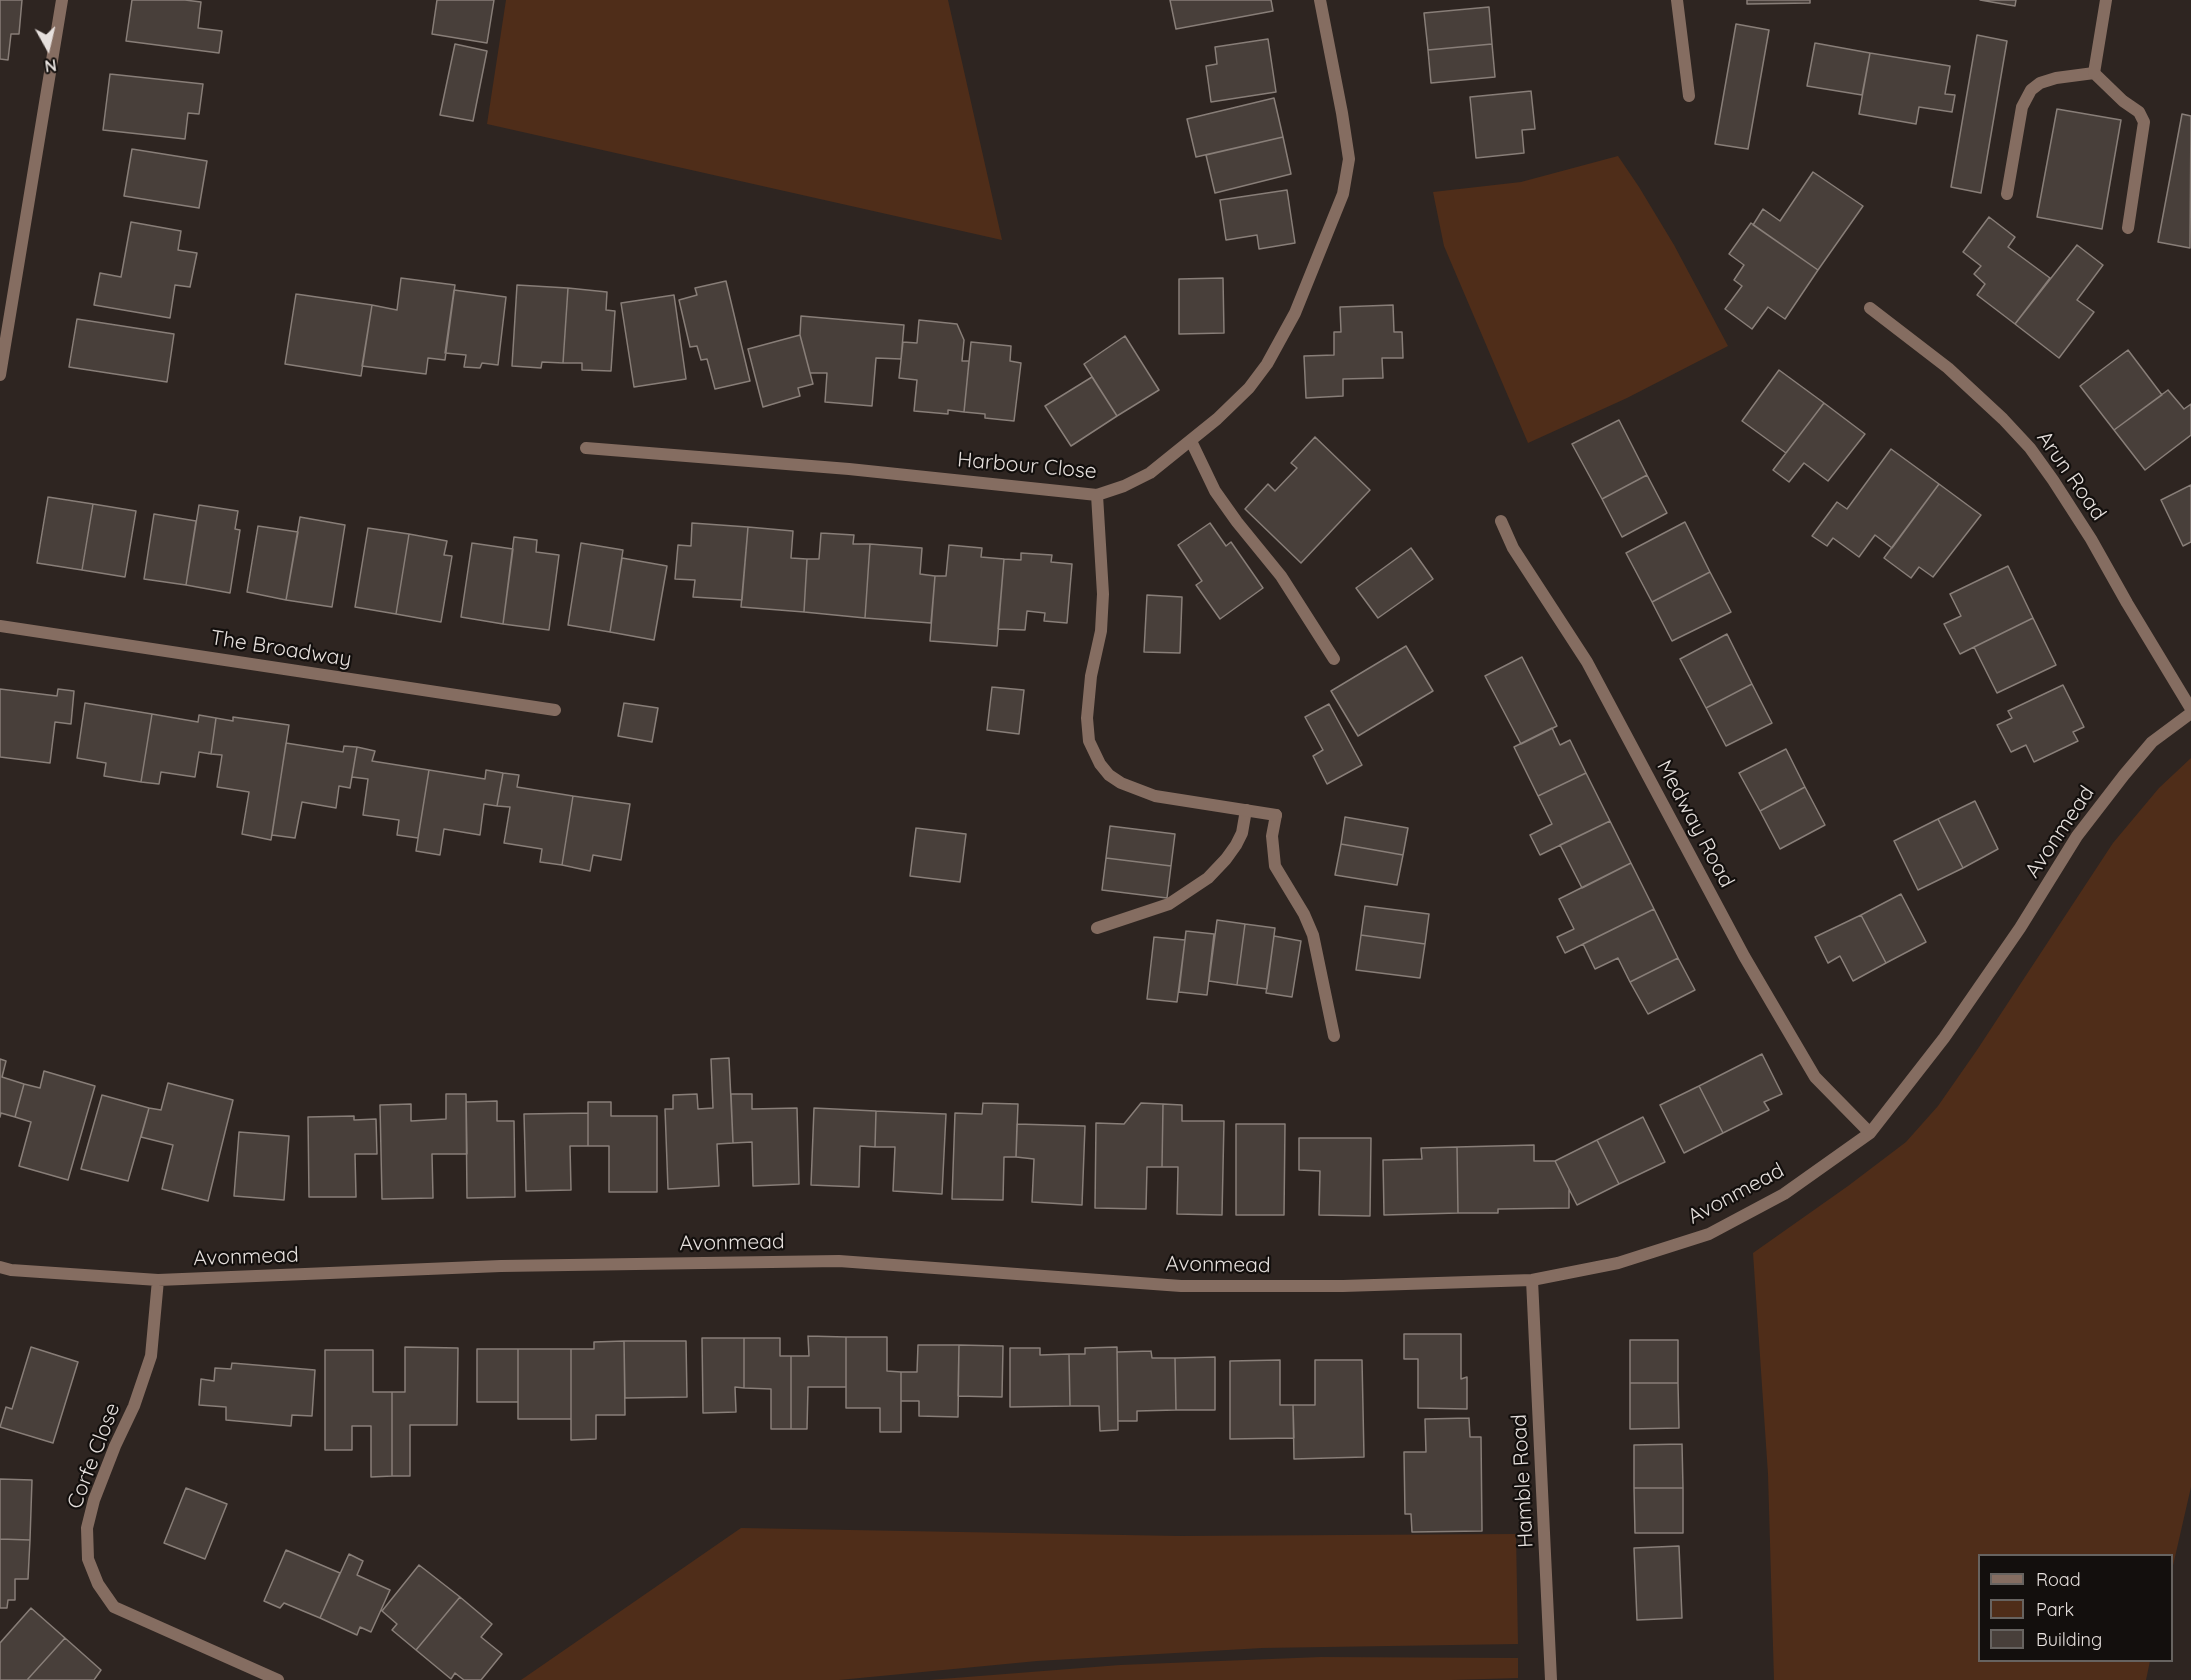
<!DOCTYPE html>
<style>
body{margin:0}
#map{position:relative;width:2191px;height:1680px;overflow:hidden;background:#2e2521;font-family:Quicksand,sans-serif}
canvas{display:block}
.legend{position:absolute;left:1978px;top:1554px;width:195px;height:108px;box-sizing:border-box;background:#130f0d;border:2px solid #676360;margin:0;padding:8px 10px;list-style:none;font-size:18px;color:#e6e0dd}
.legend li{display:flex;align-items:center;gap:12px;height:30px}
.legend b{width:30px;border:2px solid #676360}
.north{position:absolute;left:18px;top:18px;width:60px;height:60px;-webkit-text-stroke:4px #130f0d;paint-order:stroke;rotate:172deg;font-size:16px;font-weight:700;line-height:24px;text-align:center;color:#e6e0dd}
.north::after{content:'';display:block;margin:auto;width:21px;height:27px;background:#e6e0dd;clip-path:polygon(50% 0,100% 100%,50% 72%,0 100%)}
</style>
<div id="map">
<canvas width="2191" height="1680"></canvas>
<ul class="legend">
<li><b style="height:8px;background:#856d61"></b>Road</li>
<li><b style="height:16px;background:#4f2d19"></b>Park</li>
<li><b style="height:16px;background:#483f3a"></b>Building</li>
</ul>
<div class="north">N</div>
</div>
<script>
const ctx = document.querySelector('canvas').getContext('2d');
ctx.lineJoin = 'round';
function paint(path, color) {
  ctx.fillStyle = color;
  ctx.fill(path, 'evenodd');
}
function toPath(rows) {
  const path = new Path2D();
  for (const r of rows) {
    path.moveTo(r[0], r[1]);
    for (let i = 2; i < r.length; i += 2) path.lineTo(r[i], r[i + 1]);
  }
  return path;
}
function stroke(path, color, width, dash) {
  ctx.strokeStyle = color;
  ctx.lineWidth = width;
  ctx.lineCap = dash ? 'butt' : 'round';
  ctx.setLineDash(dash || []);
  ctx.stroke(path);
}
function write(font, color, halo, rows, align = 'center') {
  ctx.font = font + ' Quicksand,sans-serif';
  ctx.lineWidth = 4.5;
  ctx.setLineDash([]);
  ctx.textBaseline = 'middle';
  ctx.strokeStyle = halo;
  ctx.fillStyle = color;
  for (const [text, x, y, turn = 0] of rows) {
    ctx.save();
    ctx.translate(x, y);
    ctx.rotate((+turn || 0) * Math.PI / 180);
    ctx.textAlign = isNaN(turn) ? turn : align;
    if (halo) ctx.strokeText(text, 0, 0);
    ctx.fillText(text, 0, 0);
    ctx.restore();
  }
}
paint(toPath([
 [506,0,948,0,1002,240,487,124],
 [1618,156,1639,187,1674,245,1728,346,1627,398,1528,443,1444,246,1433,192,1521,182],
 [2191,758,2191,1487,2172,1570,2172,1556,1980,1556,1980,1660,2150,1661,2146,1680,1774,1680,1768,1474,1753,1253,1848,1186,1906,1142,1938,1106,1977,1050,2113,843,2159,788],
 [741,1528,1179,1536,1516,1534,1518,1644,1262,1648,1037,1661,839,1680,521,1680],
 [1321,1657,1518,1658,1518,1678,1452,1680,929,1680,1120,1665]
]), '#4f2d19');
const building = toPath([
 [0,0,22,0,19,34,11,34,8,60,0,59,0,0],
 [132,0,185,0,201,2,198,28,222,31,219,53,126,41,132,0],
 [437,0,494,0,487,43,432,34,437,0],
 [1170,0,1271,0,1273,11,1176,29,1170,0],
 [1747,0,1810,0,1810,3,1747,4,1747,0],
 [1980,0,2016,0,2015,6,1980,0],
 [1489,7,1492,44,1428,50,1424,13,1489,7],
 [1736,24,1769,30,1748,149,1715,144,1736,24],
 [1977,35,2007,41,1981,193,1951,187,1977,35],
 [1268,39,1276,92,1211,102,1206,66,1217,64,1215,47,1268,39],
 [1815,43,1870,53,1862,95,1807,86,1815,43],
 [455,44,487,51,473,121,440,115,455,44],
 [1492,44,1495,77,1431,83,1428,50,1492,44],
 [1870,53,1950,66,1945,94,1955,95,1952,112,1919,107,1916,124,1859,114,1870,53],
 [110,74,203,84,199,114,188,113,185,139,103,130,110,74],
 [1531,91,1535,129,1522,130,1524,153,1476,158,1470,97,1531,91],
 [1274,98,1283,137,1196,157,1187,119,1274,98],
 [2057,109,2121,120,2102,229,2037,217,2057,109],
 [2182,114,2191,116,2190,248,2158,242,2182,114],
 [1283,137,1291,174,1215,193,1206,155,1283,137],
 [132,149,207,161,199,208,124,196,132,149],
 [1813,172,1863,206,1818,270,1753,225,1763,209,1780,221,1813,172],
 [1287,190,1295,243,1259,249,1257,235,1226,240,1220,200,1287,190],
 [1989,217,2015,237,2008,247,2050,278,2015,324,1977,295,1985,284,1974,274,1981,266,1963,252,1989,217],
 [131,222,181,231,178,250,197,253,190,287,175,285,170,318,94,305,100,273,121,277,131,222],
 [1751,223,1818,270,1785,319,1768,307,1752,329,1725,309,1742,286,1734,280,1744,265,1729,254,1751,223],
 [2077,245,2103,265,2077,300,2094,312,2059,358,2015,324,2077,245],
 [401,278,455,285,445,360,428,358,426,374,362,366,372,305,397,310,401,278],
 [1223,278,1224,333,1179,334,1179,279,1223,278],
 [726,281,750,381,715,389,707,359,701,360,697,346,690,347,679,300,697,295,695,288,726,281],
 [517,285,568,288,563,363,542,362,541,368,512,366,517,285],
 [568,288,607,292,606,310,615,311,611,371,582,370,582,363,563,363,568,288],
 [454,290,506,297,498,365,482,363,480,368,464,367,466,355,445,353,454,290],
 [296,294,372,305,361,376,285,364,296,294],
 [674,295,686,379,634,387,621,303,674,295],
 [1393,305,1394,332,1402,332,1403,358,1382,358,1383,378,1343,379,1343,396,1306,398,1304,356,1334,355,1334,332,1341,332,1340,307,1393,305],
 [801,316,904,325,901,359,876,358,872,406,825,402,827,373,810,373,800,335,801,316],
 [77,319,174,334,167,382,69,367,77,319],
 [919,320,957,324,964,340,962,361,969,361,964,412,948,410,948,414,914,411,917,380,899,378,903,342,917,343,919,320],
 [800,335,813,384,798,388,800,396,763,407,748,349,800,335],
 [1125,336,1159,390,1117,416,1084,364,1125,336],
 [971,342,1011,346,1010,361,1021,363,1014,421,985,418,985,414,964,412,971,342],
 [2128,350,2162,395,2114,430,2080,386,2128,350],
 [1779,370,1824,403,1786,453,1742,421,1779,370],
 [1092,377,1117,416,1071,446,1045,406,1092,377],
 [2168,390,2184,409,2191,404,2191,435,2145,470,2114,430,2168,390],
 [1824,403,1865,434,1828,481,1804,463,1789,482,1773,470,1824,403],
 [1619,420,1647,475,1602,499,1572,444,1619,420],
 [1315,437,1370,490,1301,563,1245,509,1268,484,1275,491,1297,468,1291,463,1315,437],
 [1891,449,1939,484,1892,548,1875,535,1859,557,1833,538,1827,546,1812,536,1837,502,1847,509,1891,449],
 [1647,475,1667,513,1622,537,1602,499,1647,475],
 [1939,484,1981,515,1933,577,1919,567,1911,578,1884,558,1939,484],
 [2191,485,2191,542,2183,546,2161,500,2191,485],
 [48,497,93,504,82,570,37,563,48,497],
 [93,504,136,511,125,577,82,570,93,504],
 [199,505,238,511,235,529,240,530,230,593,186,585,199,505],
 [154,514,196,521,186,585,144,579,154,514],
 [300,517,345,525,332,607,286,600,300,517],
 [1685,522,1710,572,1652,602,1626,553,1685,522],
 [692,523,748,527,742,600,693,597,695,580,675,579,678,545,691,546,692,523],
 [1210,523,1226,546,1231,542,1263,588,1220,619,1196,585,1202,581,1178,545,1210,523],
 [258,526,298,532,286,600,247,592,258,526],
 [748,527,793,531,791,558,807,559,804,612,741,607,748,527],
 [368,528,409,534,396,614,355,607,368,528],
 [821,533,854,535,853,544,870,544,865,618,804,612,807,559,819,559,821,533],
 [409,534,447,541,444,555,452,556,441,622,396,614,409,534],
 [514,537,537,540,536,552,559,555,549,630,503,624,514,537],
 [472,543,513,549,503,624,461,617,472,543],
 [581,543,623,550,610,632,568,625,581,543],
 [870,544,922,548,920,574,935,576,931,623,865,618,870,544],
 [949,545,982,548,981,557,1004,559,997,646,930,641,935,576,946,576,949,545],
 [1411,548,1433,579,1378,618,1356,588,1411,548],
 [1021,553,1052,555,1051,562,1072,564,1067,623,1044,621,1045,613,1027,611,1025,630,998,629,1004,559,1021,560,1021,553],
 [622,558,667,566,654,640,610,632,622,558],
 [2008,566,2033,618,1960,654,1944,624,1961,616,1950,594,2008,566],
 [1710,572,1731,612,1672,641,1652,602,1710,572],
 [1147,595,1182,597,1180,653,1144,652,1147,595],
 [2033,618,2056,665,1997,693,1974,647,2033,618],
 [1727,634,1752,684,1706,708,1680,659,1727,634],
 [1406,646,1433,691,1358,736,1331,691,1406,646],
 [1522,657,1557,726,1521,744,1485,676,1522,657],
 [1752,684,1772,723,1726,746,1706,708,1752,684],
 [2063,685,2084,727,2073,732,2078,741,2034,762,2026,745,2011,752,1997,725,2012,718,2008,711,2063,685],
 [992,687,1024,690,1019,734,987,730,992,687],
 [0,689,57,696,58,689,74,691,71,724,55,722,50,763,0,757,0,689],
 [85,703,152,714,141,782,104,776,106,763,77,758,85,703],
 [624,703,658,708,652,742,618,736,624,703],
 [1329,704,1362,765,1327,784,1313,756,1323,750,1305,717,1329,704],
 [152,714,198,722,199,715,216,718,211,754,199,752,195,777,161,772,159,784,141,782,152,714],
 [233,717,289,725,271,840,242,834,249,792,217,787,222,755,211,754,216,718,233,721,233,717],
 [1552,728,1560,745,1570,740,1586,773,1538,796,1514,747,1552,728],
 [286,743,343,752,344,746,357,747,350,788,339,786,336,808,302,802,295,838,272,835,286,743],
 [357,747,375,751,372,761,429,770,418,838,397,835,399,820,363,815,368,779,352,777,357,747],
 [1786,749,1805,787,1760,811,1739,773,1786,749],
 [429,770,485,779,486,770,503,773,497,806,484,804,480,835,444,829,440,855,416,851,429,770],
 [503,773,519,775,517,787,573,796,562,865,540,862,542,849,504,843,510,807,497,806,503,773],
 [1586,773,1610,821,1540,855,1530,835,1552,824,1538,796,1586,773],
 [1805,787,1825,825,1780,849,1760,811,1805,787],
 [573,796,630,804,621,860,593,855,590,871,562,865,573,796],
 [1975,801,1998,849,1963,868,1938,819,1975,801],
 [1345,817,1408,828,1403,855,1341,844,1345,817],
 [1938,819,1963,868,1918,890,1894,841,1938,819],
 [1610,821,1631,863,1582,888,1560,845,1610,821],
 [1110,826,1175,834,1171,866,1106,858,1110,826],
 [916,828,966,834,960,882,910,876,916,828],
 [1341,844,1403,855,1397,885,1335,875,1341,844],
 [1106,858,1171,866,1167,898,1102,890,1106,858],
 [1631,863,1654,909,1565,953,1557,937,1574,929,1559,899,1631,863],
 [1901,894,1926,942,1886,963,1861,915,1901,894],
 [1365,906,1429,914,1425,944,1361,935,1365,906],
 [1654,909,1678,958,1630,982,1618,958,1595,969,1583,944,1654,909],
 [1861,915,1886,963,1853,981,1840,956,1828,963,1815,937,1861,915],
 [1217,920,1245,924,1237,985,1209,981,1217,920],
 [1245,924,1275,928,1267,989,1237,985,1245,924],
 [1186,931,1214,934,1207,995,1179,992,1186,931],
 [1361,935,1425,944,1420,978,1356,970,1361,935],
 [1274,936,1301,941,1292,997,1266,993,1274,936],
 [1154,937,1185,940,1177,1002,1147,999,1154,937],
 [1678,958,1695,990,1648,1014,1630,982,1678,958],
 [1762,1054,1782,1094,1764,1102,1769,1110,1723,1133,1699,1086,1762,1054],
 [729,1058,733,1143,717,1144,719,1186,668,1189,665,1109,673,1109,673,1095,697,1094,698,1109,713,1108,711,1059,729,1058],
 [0,1059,6,1061,2,1077,24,1084,15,1117,1,1113,0,1117,0,1059],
 [44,1071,95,1086,68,1180,19,1166,31,1122,15,1117,24,1084,40,1088,44,1071],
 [168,1083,233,1100,208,1201,162,1189,173,1145,141,1137,149,1108,161,1110,168,1083],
 [1699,1086,1723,1133,1684,1153,1660,1105,1699,1086],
 [446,1094,466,1094,467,1154,432,1154,433,1198,382,1199,380,1105,411,1104,411,1121,446,1119,446,1094],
 [731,1094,752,1094,752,1109,797,1108,799,1184,753,1186,752,1142,733,1143,731,1094],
 [102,1095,149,1108,128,1181,81,1169,102,1095],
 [497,1101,497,1121,514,1121,515,1197,467,1198,466,1102,497,1101],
 [588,1102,611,1102,611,1116,657,1116,657,1192,609,1192,609,1146,588,1146,588,1102],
 [983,1103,1018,1104,1016,1157,1004,1157,1003,1200,952,1199,955,1113,982,1114,983,1103],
 [1141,1103,1163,1104,1162,1167,1147,1167,1146,1209,1095,1208,1096,1123,1124,1124,1141,1103],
 [1163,1104,1182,1105,1182,1121,1224,1121,1222,1215,1177,1214,1178,1167,1162,1167,1163,1104],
 [814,1108,876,1111,875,1147,860,1146,859,1187,811,1185,814,1108],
 [876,1111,946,1114,942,1194,893,1191,895,1147,875,1147,876,1111],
 [588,1113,588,1146,570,1146,571,1190,526,1191,524,1114,588,1113],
 [354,1116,354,1120,376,1119,377,1154,355,1154,356,1197,309,1197,308,1117,354,1116],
 [1643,1117,1665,1162,1619,1184,1597,1140,1643,1117],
 [1017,1124,1085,1126,1082,1205,1032,1202,1034,1159,1016,1157,1017,1124],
 [1236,1124,1285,1124,1284,1215,1236,1215,1236,1124],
 [239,1132,289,1136,284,1200,234,1196,239,1132],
 [1299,1138,1371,1138,1370,1216,1319,1215,1320,1171,1299,1170,1299,1138],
 [1597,1140,1619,1184,1577,1205,1555,1161,1597,1140],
 [1534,1145,1534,1161,1555,1161,1569,1189,1569,1208,1498,1209,1498,1213,1458,1213,1457,1147,1534,1145],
 [1457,1147,1458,1213,1384,1215,1383,1160,1422,1159,1421,1148,1457,1147],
 [1404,1334,1461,1334,1461,1379,1467,1377,1467,1409,1418,1408,1418,1359,1404,1359,1404,1334],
 [808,1336,846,1337,846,1387,808,1387,807,1429,791,1429,791,1356,809,1356,808,1336],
 [846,1337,887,1337,887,1371,901,1372,901,1432,880,1432,880,1408,846,1408,846,1337],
 [702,1338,744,1338,744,1388,735,1387,736,1412,703,1413,702,1338],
 [744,1338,780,1338,780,1356,791,1356,791,1429,771,1429,771,1389,744,1388,744,1338],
 [1630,1340,1678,1340,1678,1383,1630,1383,1630,1340],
 [624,1341,625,1415,596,1415,596,1439,571,1440,571,1349,594,1349,594,1342,624,1341],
 [624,1341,686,1341,687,1397,625,1398,624,1341],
 [918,1345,959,1345,958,1417,919,1416,919,1401,901,1401,901,1372,917,1372,918,1345],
 [959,1345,1003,1346,1002,1397,958,1396,959,1345],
 [31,1347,78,1362,53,1443,0,1427,6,1407,12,1409,31,1347],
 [405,1347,458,1348,457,1425,410,1425,410,1476,392,1476,392,1392,405,1392,405,1347],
 [1117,1347,1118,1430,1100,1431,1099,1406,1070,1406,1069,1354,1085,1354,1085,1348,1117,1347],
 [1010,1348,1040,1348,1040,1355,1069,1354,1070,1406,1010,1407,1010,1348],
 [477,1349,518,1349,518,1402,477,1402,477,1349],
 [518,1349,571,1349,571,1419,518,1419,518,1349],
 [325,1350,373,1350,373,1392,392,1392,392,1476,371,1477,371,1426,352,1426,352,1450,325,1450,325,1350],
 [1151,1351,1152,1358,1175,1358,1176,1410,1137,1411,1137,1421,1118,1421,1117,1352,1151,1351],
 [1215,1357,1215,1410,1176,1410,1175,1358,1215,1357],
 [1280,1360,1280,1405,1293,1405,1294,1438,1230,1439,1230,1361,1280,1360],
 [1315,1360,1362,1360,1364,1457,1294,1459,1293,1405,1315,1405,1315,1360],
 [232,1363,315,1370,312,1416,292,1415,291,1426,226,1420,226,1407,199,1405,201,1379,214,1381,215,1368,231,1369,232,1363],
 [1630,1383,1678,1383,1679,1428,1630,1429,1630,1383],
 [1469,1418,1470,1437,1481,1437,1482,1531,1412,1532,1411,1514,1405,1514,1404,1452,1426,1452,1425,1419,1469,1418],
 [1682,1444,1683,1488,1634,1488,1634,1445,1682,1444],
 [0,1479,32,1480,30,1540,0,1539,0,1479],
 [186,1488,227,1504,205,1559,164,1543,186,1488],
 [1634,1488,1683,1488,1683,1533,1635,1533,1634,1488],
 [0,1539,30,1540,28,1579,15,1579,15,1600,8,1600,7,1608,0,1608,0,1539],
 [1679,1546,1682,1618,1637,1620,1634,1548,1679,1546],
 [286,1550,340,1573,320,1618,284,1603,280,1608,264,1601,286,1550],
 [349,1554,363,1561,357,1575,390,1590,371,1632,360,1627,357,1635,320,1618,349,1554],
 [419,1565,460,1597,416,1650,392,1630,397,1624,382,1611,419,1565],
 [460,1597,492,1624,481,1637,502,1654,481,1680,464,1680,455,1673,451,1679,416,1650,460,1597],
 [31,1608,65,1638,27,1680,0,1680,0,1643,31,1608],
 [65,1638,101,1670,94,1680,27,1680,65,1638]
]);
paint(building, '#483f3a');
stroke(building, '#887e78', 1.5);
stroke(toPath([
 [1677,0,1689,96],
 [2007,194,2022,107,2031,90,2040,83,2056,78,2094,73,2123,101,2139,112,2144,122,2128,228],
 [1191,441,1215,491,1237,522,1281,576,1334,659],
 [1276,815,1272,836,1275,866,1304,914,1313,935,1334,1036],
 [1097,928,1169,904,1208,878,1226,859,1236,845,1242,833,1246,810]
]), '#856d61', 12);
stroke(toPath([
 [2094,73,2106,0],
 [1870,308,1948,368,2003,419,2030,448,2053,480,2091,539,2127,603,2191,709],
 [0,375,62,0],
 [586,448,849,469,1097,495,1124,486,1150,473,1217,419,1249,388,1267,364,1295,313,1343,194,1349,159,1342,113,1320,0],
 [1097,495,1103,594,1101,631,1091,676,1087,718,1089,741,1100,764,1109,775,1121,783,1155,796,1276,815],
 [1501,521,1513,548,1587,662,1744,956,1815,1077,1870,1133],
 [0,626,555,710],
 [0,1267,11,1270,158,1280,501,1266,839,1261,1181,1286,1343,1286,1532,1280,1618,1263,1709,1234,1784,1194,1870,1133,1944,1038,2020,928,2077,836,2124,775,2152,742,2191,713],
 [158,1280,151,1356,134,1406,115,1446,94,1500,87,1528,88,1559,98,1584,114,1607,278,1680],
 [1532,1280,1551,1680]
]), '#856d61', 12);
write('21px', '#e6e0dd', '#130f0d', [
 ["Harbour Close",1027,466,5],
 ["Arun Road",2071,476,55],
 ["The Broadway",281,649,9],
 ["Medway Road",1695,824,62],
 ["Avonmead",2060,832,-56],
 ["Avonmead",1736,1194,-28],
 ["Avonmead",732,1243,-1],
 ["Avonmead",246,1257,-2],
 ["Avonmead",1218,1265,1],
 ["Corfe Close",94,1456,-69],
 ["Hamble Road",1523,1481,-93]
]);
</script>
